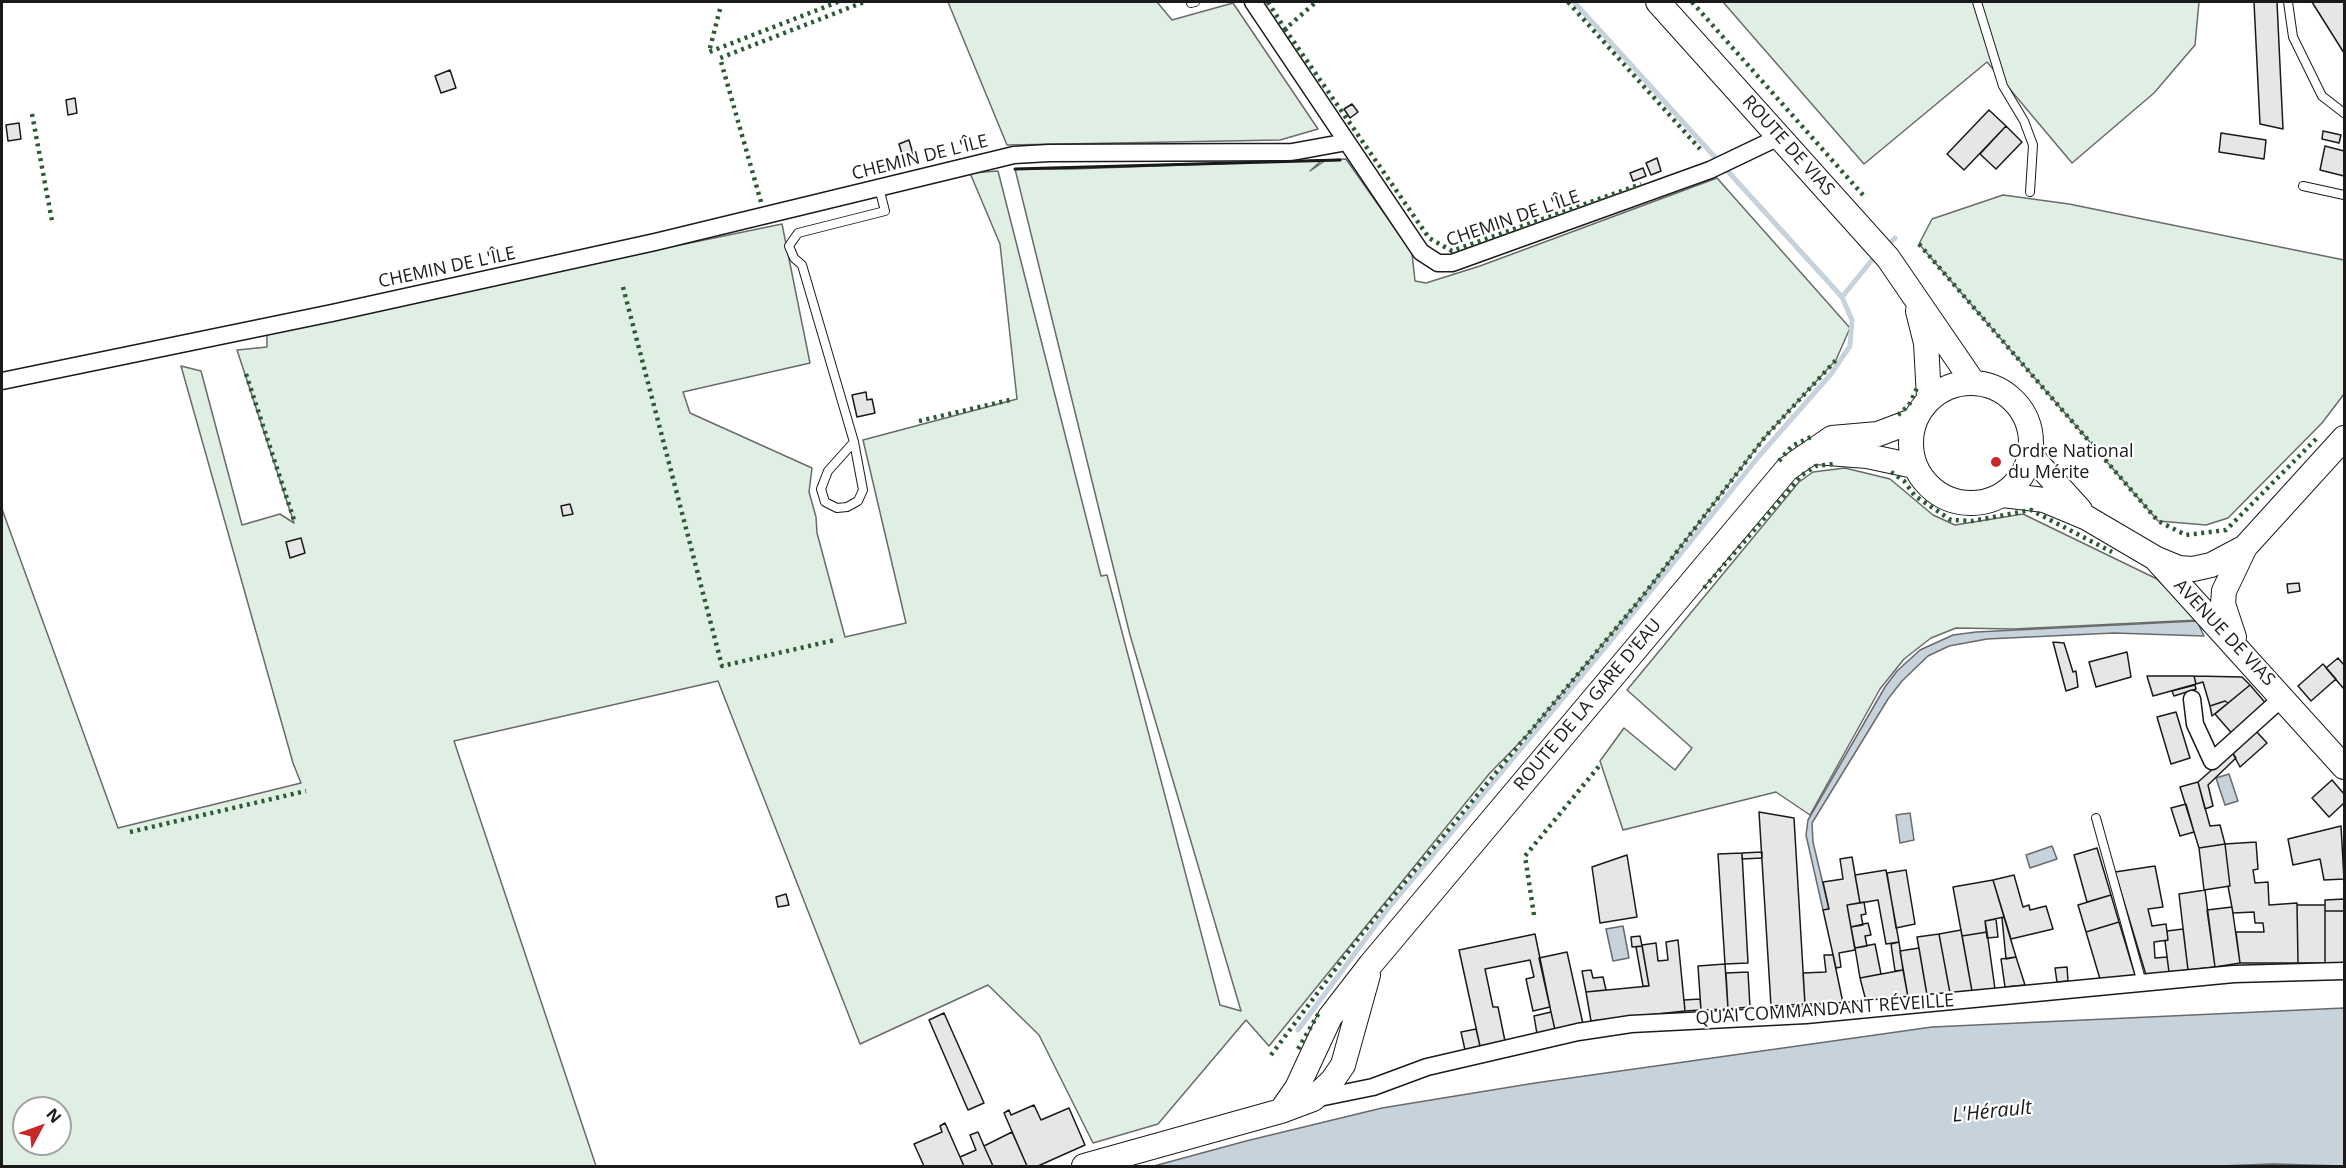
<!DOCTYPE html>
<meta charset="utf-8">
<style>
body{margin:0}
#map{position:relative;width:2346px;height:1168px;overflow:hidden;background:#fff;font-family:"Open Sans",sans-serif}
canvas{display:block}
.frame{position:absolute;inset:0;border:3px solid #1a1a1a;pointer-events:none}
.north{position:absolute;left:12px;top:1096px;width:60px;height:60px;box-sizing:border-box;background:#fff;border:2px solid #a3a3a3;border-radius:50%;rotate:49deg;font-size:16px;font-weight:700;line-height:24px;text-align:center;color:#1a1a1a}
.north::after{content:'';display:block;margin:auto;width:21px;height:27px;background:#c62828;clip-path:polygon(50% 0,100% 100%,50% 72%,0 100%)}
</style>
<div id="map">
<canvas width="2346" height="1168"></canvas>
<div class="frame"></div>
<div class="north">N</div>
</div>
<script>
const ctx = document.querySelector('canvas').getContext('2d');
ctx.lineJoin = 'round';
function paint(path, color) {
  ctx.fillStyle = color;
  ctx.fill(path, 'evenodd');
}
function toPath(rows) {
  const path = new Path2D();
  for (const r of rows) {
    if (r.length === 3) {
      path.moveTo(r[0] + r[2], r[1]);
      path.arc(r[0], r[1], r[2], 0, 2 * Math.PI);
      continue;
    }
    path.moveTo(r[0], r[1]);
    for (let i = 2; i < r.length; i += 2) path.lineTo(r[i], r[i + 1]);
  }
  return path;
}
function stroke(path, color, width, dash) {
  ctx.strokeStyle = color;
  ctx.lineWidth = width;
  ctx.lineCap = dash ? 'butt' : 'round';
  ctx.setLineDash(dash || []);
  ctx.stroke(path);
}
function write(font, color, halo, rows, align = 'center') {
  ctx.font = font + ' "Open Sans",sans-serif';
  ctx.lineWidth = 4.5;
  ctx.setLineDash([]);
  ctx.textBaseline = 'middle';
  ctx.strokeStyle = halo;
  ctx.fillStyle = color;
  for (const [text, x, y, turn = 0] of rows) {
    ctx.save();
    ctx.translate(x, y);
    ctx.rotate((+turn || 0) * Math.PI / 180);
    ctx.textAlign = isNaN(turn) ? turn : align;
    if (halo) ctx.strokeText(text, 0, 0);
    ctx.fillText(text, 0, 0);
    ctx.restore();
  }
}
const green = toPath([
 [948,2,1157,2,1172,20,1233,3,1318,129,1280,140,1007,145,948,2],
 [1723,2,2199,2,2195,45,2154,93,2072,163,1987,62,1864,164,1723,2],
 [1346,159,1412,253,1415,281,1426,283,1480,266,1717,178,1850,328,1836,360,1765,437,1642,597,1529,733,1489,774,1269,1046,1246,1020,1158,1124,1093,1143,1039,1035,988,985,860,1044,718,681,454,741,596,1166,2,1166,2,509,118,828,301,783,293,763,181,366,201,371,242,525,280,514,294,523,237,350,267,347,267,334,398,303,782,224,810,363,683,392,690,413,812,468,809,492,816,517,817,533,845,637,906,623,863,440,1017,399,1000,244,970,173,998,171,1101,576,1107,575,1220,1005,1241,1011,1130,635,1015,169,1072,169,1322,160,1310,171,1326,160,1346,159],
 [24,1108,60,1108,60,1144,24,1144,24,1108],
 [2003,195,2069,204,2344,260,2344,394,2322,423,2228,518,2206,525,2158,521,1919,244,1932,219,2003,195],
 [1845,468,1890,479,1933,515,1955,525,2023,514,2157,579,2199,620,2014,629,1956,628,1931,638,1904,659,1880,689,1810,815,1776,792,1623,830,1600,761,1624,728,1675,770,1692,748,1627,690,1799,482,1813,472,1845,468]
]);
paint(green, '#e0efe3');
stroke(green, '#6a6a6a', 1.5);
const water = toPath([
 [2197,621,2204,636,2114,633,1987,639,1949,646,1928,656,1902,681,1888,699,1812,823,1813,842,1829,909,1823,910,1806,835,1808,820,1885,687,1897,671,1920,650,1953,635,1976,632,2197,621],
 [2229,774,2238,801,2225,805,2216,778,2229,774],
 [1910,813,1914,840,1900,843,1896,815,1910,813],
 [2052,846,2057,859,2030,868,2026,855,2052,846],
 [1623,926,1629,958,1613,961,1606,929,1623,926],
 [2344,1008,2344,1166,2272,1164,2220,1166,1154,1166,1246,1141,1382,1108,1535,1083,1932,1027,2344,1008]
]);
paint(water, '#c6d2dc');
stroke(water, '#6a6a6a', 1.5);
stroke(toPath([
 [1886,247,1895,238],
 [1842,297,1876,255],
 [1298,1030,1387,910,1613,638,1759,456,1831,374,1850,346,1852,320,1842,297,1574,2]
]), '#c6d2dc', 5);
const building = toPath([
 [2254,2,2277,2,2283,129,2260,124,2254,2],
 [2312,2,2344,2,2344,53,2312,2],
 [450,70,456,88,441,93,435,76,450,70],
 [75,98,77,113,68,115,66,100,75,98],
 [1352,104,1358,112,1350,118,1344,109,1352,104],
 [1989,110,2006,126,1964,170,1947,154,1989,110],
 [19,123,21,139,8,141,6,125,19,123],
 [2006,126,2022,142,1996,169,1980,154,2006,126],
 [2323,131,2341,135,2339,143,2322,139,2323,131],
 [2221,133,2266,140,2264,159,2219,152,2221,133],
 [909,140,915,161,905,164,899,144,909,140],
 [2325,146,2344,151,2344,176,2320,170,2325,146],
 [1657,158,1661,171,1651,175,1646,163,1657,158],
 [1643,168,1646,176,1633,181,1630,173,1643,168],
 [866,392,867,400,872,399,875,413,857,417,852,395,866,392],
 [570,504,573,514,563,516,561,506,570,504],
 [301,538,305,553,290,558,286,542,301,538],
 [2299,583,2300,591,2288,593,2287,584,2299,583],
 [2053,642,2064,643,2073,672,2076,671,2078,687,2066,691,2053,642],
 [2127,652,2131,677,2096,687,2089,662,2127,652],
 [2338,658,2344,665,2344,689,2326,668,2338,658],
 [2323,664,2336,679,2311,701,2298,686,2323,664],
 [2147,676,2194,676,2196,684,2153,696,2147,676],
 [2194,676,2242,677,2250,685,2228,703,2225,701,2210,706,2203,682,2196,684,2194,676],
 [2195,685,2196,689,2174,696,2172,691,2195,685],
 [2250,685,2269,707,2235,737,2215,714,2250,685],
 [2225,701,2228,703,2212,716,2210,706,2225,701],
 [2176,712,2190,758,2171,764,2157,717,2176,712],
 [2255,730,2267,743,2240,767,2232,752,2255,730],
 [2232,752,2236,758,2208,785,2213,806,2205,809,2198,782,2232,752],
 [2332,780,2344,794,2344,803,2329,817,2312,798,2332,780],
 [2198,782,2210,826,2220,825,2225,844,2199,848,2180,787,2198,782],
 [2186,804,2194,832,2180,836,2171,808,2186,804],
 [1759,812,1794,818,1805,1004,1771,1006,1759,812],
 [2341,826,2344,879,2324,880,2320,859,2293,865,2288,839,2341,826],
 [2256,842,2258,869,2253,870,2255,883,2268,882,2269,905,2297,903,2298,963,2240,963,2236,932,2264,932,2263,923,2255,923,2254,912,2233,913,2228,886,2230,886,2225,844,2256,842],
 [2225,844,2230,886,2204,890,2199,848,2225,844],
 [2097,848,2111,895,2087,902,2074,855,2097,848],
 [1762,852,1762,858,1742,859,1742,853,1762,852],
 [1742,853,1748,963,1725,964,1718,854,1742,853],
 [1627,855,1637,917,1600,923,1592,867,1627,855],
 [1852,857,1860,903,1847,905,1855,950,1839,953,1841,967,1836,968,1823,910,1829,909,1823,882,1843,879,1840,859,1852,857],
 [2155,866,2163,907,2148,909,2152,926,2166,924,2168,940,2154,942,2155,958,2167,957,2169,972,2146,975,2115,872,2155,866],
 [1886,870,1899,942,1886,944,1878,900,1860,903,1855,875,1886,870],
 [1906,870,1915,924,1896,928,1887,873,1906,870],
 [2014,875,2023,907,2029,905,2030,910,2046,906,2053,929,2011,939,1993,880,2014,875],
 [1993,880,2004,917,1985,921,1987,932,1962,936,1953,887,1993,880],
 [2205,890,2215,967,2188,970,2179,894,2205,890],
 [786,894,789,905,778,907,776,897,786,894],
 [2111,895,2119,922,2086,932,2078,905,2111,895],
 [2344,899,2344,911,2325,911,2325,900,2344,899],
 [1864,902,1866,914,1861,915,1863,925,1851,927,1847,905,1864,902],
 [2297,905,2325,905,2325,963,2298,963,2297,905],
 [2232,907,2240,963,2215,967,2207,910,2232,907],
 [2325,911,2344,911,2344,963,2325,963,2325,911],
 [2004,917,2016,957,2006,959,2002,918,2004,917],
 [1996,919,1998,937,1987,938,1985,921,1996,919],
 [2119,922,2135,975,2100,979,2086,932,2119,922],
 [1868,923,1871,935,1865,936,1867,946,1855,948,1851,927,1868,923],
 [2183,929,2188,970,2169,972,2165,941,2168,940,2167,931,2183,929],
 [1961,930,1972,991,1950,993,1939,934,1961,930],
 [1987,932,1995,989,1972,991,1962,936,1987,932],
 [1535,934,1550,1007,1533,1011,1526,979,1534,977,1530,960,1485,969,1493,1007,1498,1007,1505,1041,1480,1046,1459,950,1535,934],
 [1939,934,1950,993,1927,995,1917,937,1939,934],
 [1640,936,1642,946,1632,947,1631,937,1640,936],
 [1678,940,1685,1011,1591,1021,1586,992,1649,986,1642,945,1656,943,1658,961,1668,960,1666,942,1678,940],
 [1899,942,1903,970,1895,971,1891,944,1899,942],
 [1875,944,1881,974,1860,978,1855,948,1875,944],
 [1642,946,1649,986,1643,986,1636,947,1642,946],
 [1919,948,1927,995,1908,997,1900,951,1919,948],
 [1567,952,1583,1024,1555,1030,1539,958,1567,952],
 [1824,955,1833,955,1843,1003,1805,1004,1803,973,1826,972,1824,955],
 [2016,957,2025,985,2005,987,2001,959,2016,957],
 [1725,964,1728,1009,1701,1010,1698,966,1725,964],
 [2067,967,2068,981,2057,982,2055,968,2067,967],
 [1591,970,1593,978,1603,977,1606,990,1586,992,1582,971,1591,970],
 [1903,970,1908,997,1866,1001,1860,978,1903,970],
 [1748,972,1750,1007,1728,1009,1726,973,1748,972],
 [1700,999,1701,1010,1685,1011,1684,1000,1700,999],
 [1551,1012,1555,1030,1537,1034,1534,1016,1551,1012],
 [944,1013,984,1103,968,1110,929,1020,944,1013],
 [1476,1029,1480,1046,1465,1050,1461,1032,1476,1029],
 [1034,1105,1041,1120,1069,1108,1085,1145,1038,1166,1027,1166,1004,1113,1009,1110,1011,1115,1034,1105],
 [945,1123,964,1166,924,1166,914,1144,942,1132,940,1126,945,1123],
 [978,1132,984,1146,993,1166,964,1166,960,1157,976,1150,970,1135,978,1132],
 [1012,1132,1027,1166,993,1166,984,1146,1012,1132]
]);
paint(building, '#e6e6e6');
stroke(building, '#1a1a1a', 1.5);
const service = toPath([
 [1977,2,2003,86,2024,121,2033,145,2030,192],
 [2288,2,2293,37,2322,96,2344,113],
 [1191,3,1195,2],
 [2303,186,2344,195],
 [854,442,828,471,821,489,825,502,837,508,847,507,858,501,863,490,854,442,802,265,794,258,789,246,798,233,885,211,879,188],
 [2096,818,2142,983]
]);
const minor = toPath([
 [1253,2,1347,142],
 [2,381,332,313,655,242,1014,155,1049,153,1292,152,1347,142,1421,252,1438,263,1452,263,1710,170,1779,137],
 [2192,699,2195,724,2212,761,2283,697],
 [1314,1099,1373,1087,1427,1067,1578,1032,1631,1024,1806,1015,2234,974,2344,971]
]);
const secondary = toPath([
 [1658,2,1888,258,1973,382],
 [1918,311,1926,343,1929,398],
 [1971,443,60],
 [1815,452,1867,456,1914,466],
 [2031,456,2080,510],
 [2003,495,2044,500,2087,518,2155,558,2344,767],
 [2157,559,2179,568,2193,569,2211,565,2245,547],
 [2234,637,2223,604,2224,591,2245,547,2344,438],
 [1281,1111,1297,1088,1330,1017,1371,964,1787,469,1832,438,1878,434,1915,420],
 [1084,1166,1281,1111,1313,1099,1332,1081,1343,1065,1368,975]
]);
stroke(service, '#1a1a1a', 10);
stroke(minor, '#1a1a1a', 19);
stroke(secondary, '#1a1a1a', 26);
stroke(service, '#fff', 8);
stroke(minor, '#fff', 16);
stroke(secondary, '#fff', 24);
stroke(toPath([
 [1268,2,1285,29,1316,2],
 [1568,2,1700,149],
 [1692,2,1863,195],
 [720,9,709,52,838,2],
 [1285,29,1429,238,1452,251,1641,184],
 [32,114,52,221],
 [761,202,720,58,864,2],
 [1919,244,2158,521,2186,535,2226,530,2318,437],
 [623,287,722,666,835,640],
 [246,374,295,523],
 [1898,415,1909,405,1918,386],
 [919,421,1014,399],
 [1779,461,1792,446,1813,436],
 [1891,472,1904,481,1915,496,1951,520,1972,521,2031,510,2112,552],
 [1704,588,1802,475,1816,466,1833,464],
 [130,832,306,791],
 [1534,915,1525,856,1600,765],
 [1298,1049,1320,1011],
 [1271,1055,1361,935,1642,597,1765,437,1836,360]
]), '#2b5a34', 4.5, [3, 4.5]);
stroke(toPath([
 [1015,169,1340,160]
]), '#1a1a1a', 3);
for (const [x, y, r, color] of [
 [1996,462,6,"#c62828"]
]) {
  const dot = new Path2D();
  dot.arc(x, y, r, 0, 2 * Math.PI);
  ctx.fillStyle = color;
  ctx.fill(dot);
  stroke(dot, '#fff', 2);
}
write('18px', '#1a1a1a', '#fff', [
 ["ROUTE DE VIAS",1788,146,48],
 ["CHEMIN DE L'ÎLE",920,158,-14],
 ["CHEMIN DE L'ÎLE",1513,219,-19],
 ["CHEMIN DE L'ÎLE",447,268,-12],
 ["AVENUE DE VIAS",2224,633,47],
 ["ROUTE DE LA GARE D'EAU",1588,705,-50],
 ["QUAI COMMANDANT RÉVEILLE",1825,1010,-4]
]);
write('18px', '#1a1a1a', '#fff', [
 ["Ordre National",2008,452],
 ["du Mérite",2008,473]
], 'left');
write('italic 20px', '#1a1a1a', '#fff', [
 ["L'Hérault",1992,1112,-6]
]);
</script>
